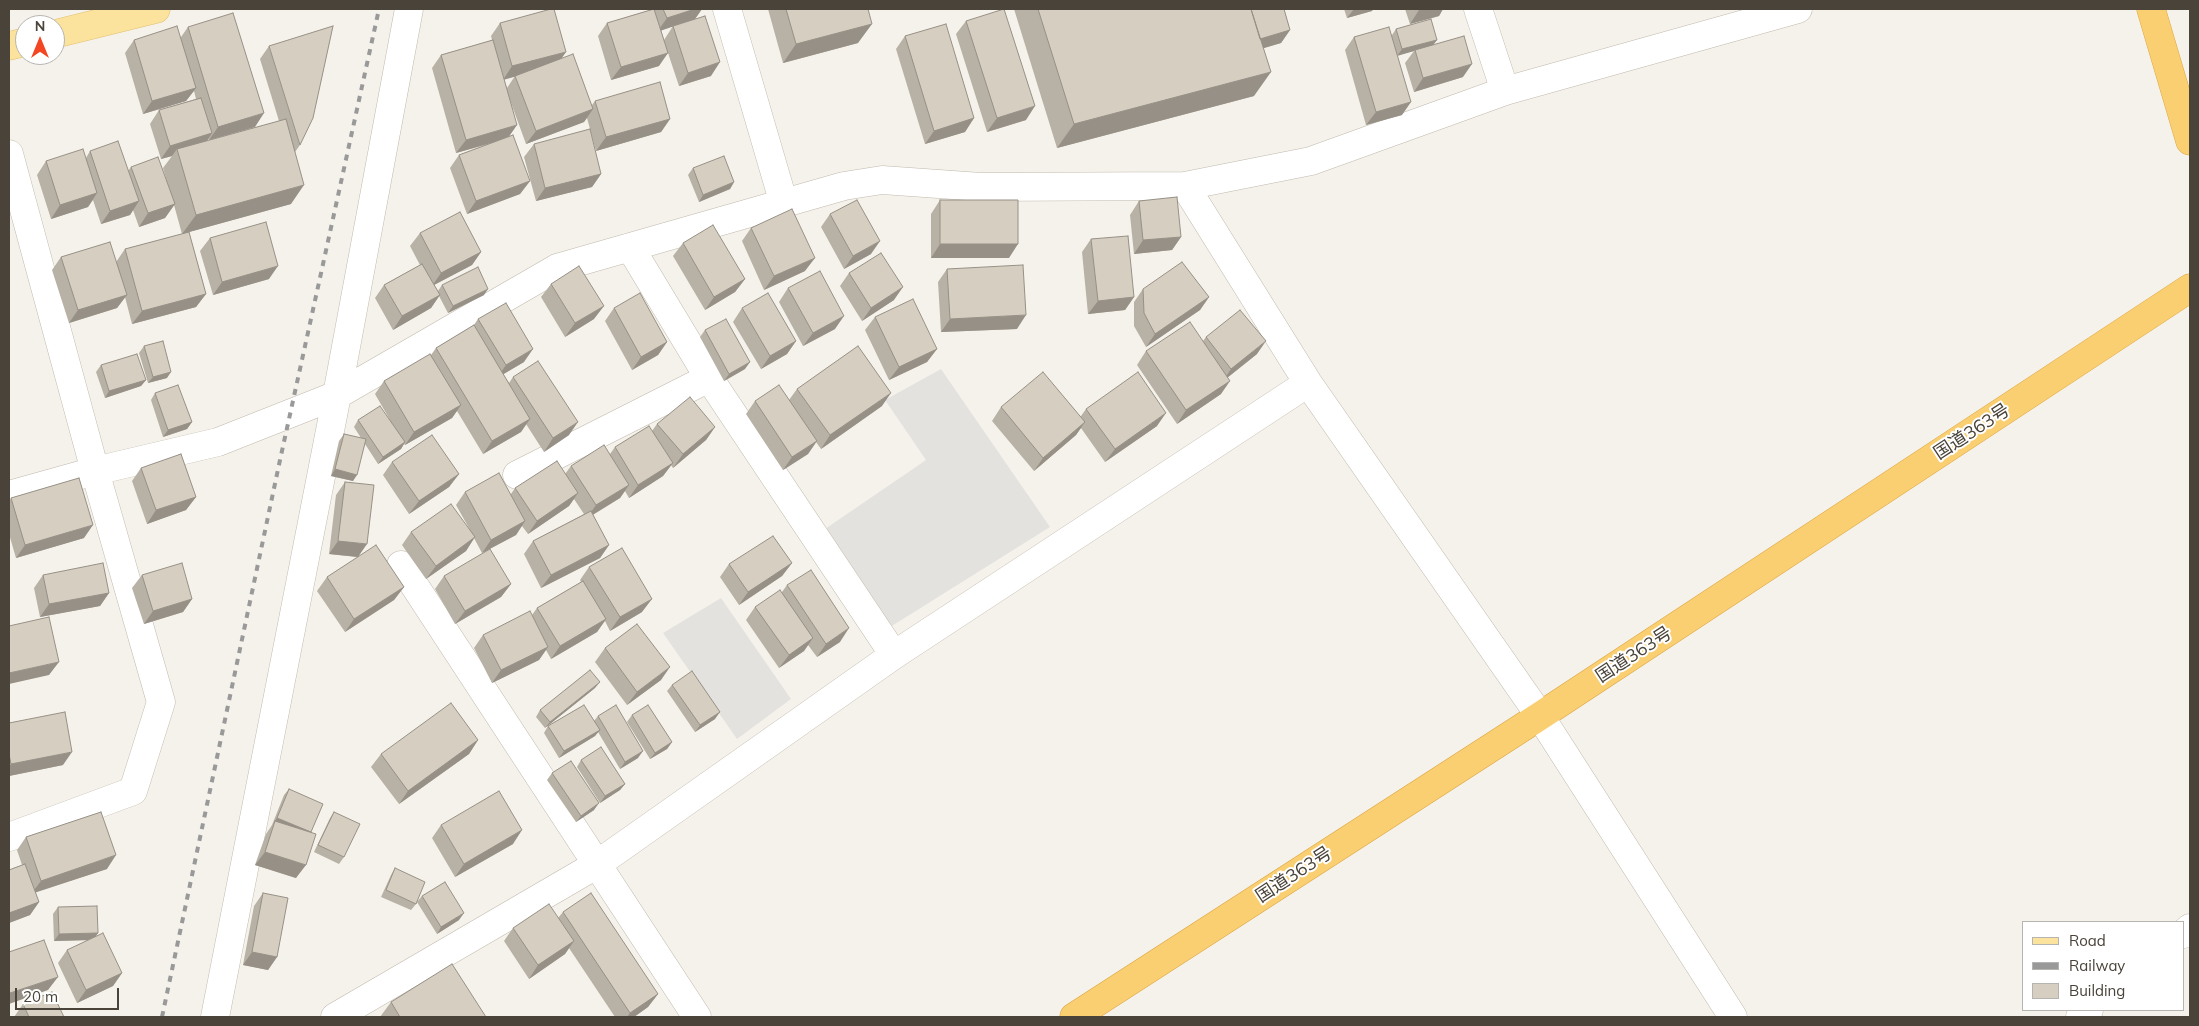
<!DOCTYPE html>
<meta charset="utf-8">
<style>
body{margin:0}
#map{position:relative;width:2199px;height:1026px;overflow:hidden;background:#f5f2eb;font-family:Mulish,sans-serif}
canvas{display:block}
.frame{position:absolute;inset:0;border:10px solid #494339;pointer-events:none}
.legend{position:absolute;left:2022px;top:921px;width:162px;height:90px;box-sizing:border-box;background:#fff;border:1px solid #b6b4b0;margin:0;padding:6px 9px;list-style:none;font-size:15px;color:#494339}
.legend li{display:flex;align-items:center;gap:10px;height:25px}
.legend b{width:25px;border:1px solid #b6b4b0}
.north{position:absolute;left:15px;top:15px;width:50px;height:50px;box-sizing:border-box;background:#fff;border:1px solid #b6b4b0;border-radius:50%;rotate:0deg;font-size:14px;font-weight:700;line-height:20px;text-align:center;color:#494339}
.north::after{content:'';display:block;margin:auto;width:18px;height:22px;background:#f44622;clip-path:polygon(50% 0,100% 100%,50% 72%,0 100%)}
.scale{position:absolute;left:15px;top:988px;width:104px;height:22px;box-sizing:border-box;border:2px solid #494339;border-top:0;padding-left:6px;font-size:15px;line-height:18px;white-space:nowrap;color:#494339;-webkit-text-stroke:4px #fff;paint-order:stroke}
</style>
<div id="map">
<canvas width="2199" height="1026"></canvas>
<div class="frame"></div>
<ul class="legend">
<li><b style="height:6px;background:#fbe29d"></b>Road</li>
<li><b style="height:6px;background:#999"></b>Railway</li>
<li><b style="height:14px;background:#d6cec0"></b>Building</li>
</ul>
<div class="north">N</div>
<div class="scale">20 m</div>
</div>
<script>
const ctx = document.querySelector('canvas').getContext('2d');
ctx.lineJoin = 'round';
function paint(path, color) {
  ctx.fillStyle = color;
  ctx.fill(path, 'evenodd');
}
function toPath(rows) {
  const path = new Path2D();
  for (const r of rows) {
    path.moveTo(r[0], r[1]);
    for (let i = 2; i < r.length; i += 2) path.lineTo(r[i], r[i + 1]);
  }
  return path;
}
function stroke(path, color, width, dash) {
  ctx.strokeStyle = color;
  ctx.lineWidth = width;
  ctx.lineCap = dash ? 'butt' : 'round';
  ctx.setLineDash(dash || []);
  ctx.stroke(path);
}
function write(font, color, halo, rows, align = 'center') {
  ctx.font = font + ' Mulish,"Noto Sans JP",sans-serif';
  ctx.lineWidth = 4;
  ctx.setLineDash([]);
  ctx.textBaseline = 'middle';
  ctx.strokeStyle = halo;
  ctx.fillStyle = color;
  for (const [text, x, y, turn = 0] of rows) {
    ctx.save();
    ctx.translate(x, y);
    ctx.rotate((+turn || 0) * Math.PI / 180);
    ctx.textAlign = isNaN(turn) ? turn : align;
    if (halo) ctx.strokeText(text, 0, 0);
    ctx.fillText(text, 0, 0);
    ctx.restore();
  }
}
paint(toPath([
 [941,369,1050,527,887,629,825,529,926,460,885,400],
 [721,598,791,699,737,739,663,633]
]), '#e4e2df');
const street = toPath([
 [727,9,784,204],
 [1478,9,1505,91],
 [9,154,95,471,161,702,133,791,9,837],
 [1185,186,1308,383,1540,716,1733,1017],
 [630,247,709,378,894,655],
 [517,475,709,378],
 [9,495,95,471,218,442,337,395,557,268,844,186,882,180,981,187,1185,186,1311,161,1505,91,1798,9],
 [401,565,697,1017],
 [2183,934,2190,928],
 [215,1017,337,395,409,9],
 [335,1017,596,865,894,655,1308,383],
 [2080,1017,2089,1010]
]);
const primary = toPath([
 [55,34,156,9],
 [9,46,25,42]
]);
const highway = toPath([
 [2151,9,2190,141],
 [1074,1017,1540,716,2190,288]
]);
stroke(street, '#c0baad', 29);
stroke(primary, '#e1c06c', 29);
stroke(highway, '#daa440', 29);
stroke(street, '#fff', 28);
stroke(primary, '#fbe29d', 28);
stroke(highway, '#facf71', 28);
stroke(toPath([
 [162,1017,280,460,379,9]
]), '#999', 4, [6, 6]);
paint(toPath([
 [650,9,702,9,695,19,661,30,664,40,673,26,711,76,679,86,664,41,659,66,611,80,598,36,607,23,650,10],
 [768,9,868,9,858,43,783,63],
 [1014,9,1284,9,1290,30,1281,43,1263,48,1254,96,1057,148],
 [1344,9,1373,9,1372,11,1347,18],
 [1405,9,1443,9,1439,16,1410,24],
 [966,21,1026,120,987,132,956,34],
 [500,23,561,59,592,105,595,101,670,119,661,132,596,151,587,118,584,122,526,144,510,100,509,136,530,181,520,194,467,214,450,168,459,155,489,144,456,153,432,68,441,55,492,40,491,36],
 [515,76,507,88,504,79],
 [188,27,255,127,209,140,208,139,207,141,279,121,260,59,269,46,300,145,295,152,291,204,189,232,206,294,196,307,132,324,125,297,117,308,69,323,52,270,61,257,116,262,125,249,182,234,174,205,165,218,139,227,133,210,130,215,101,224,93,200,88,207,51,219,37,175,46,161,86,158,90,151,128,171,131,167,170,192,163,168,172,156,161,159,150,124,159,110,196,99,194,91,186,101,143,114,125,53,134,40,181,37],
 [1396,29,1437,40,1434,44,1463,77,1414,92,1405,63,1414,51,1397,55,1402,115,1366,125,1345,50,1354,37,1392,35],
 [905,36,974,118,965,132,925,144,896,49],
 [534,144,601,174,592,187,536,201,524,157],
 [693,168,734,182,730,189,699,202,688,175],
 [940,200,1009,258,931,258,931,214],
 [1139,201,1181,237,1172,250,1134,254,1130,215],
 [830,214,871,254,844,269,821,227],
 [751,228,805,271,764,290,742,241],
 [420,233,481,252,472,265,434,285,438,291,442,285,484,295,448,313,439,296,431,308,393,330,375,298,384,285,420,265,410,246],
 [210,238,269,279,213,295,200,251],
 [1091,239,1134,297,1125,310,1088,314,1082,252],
 [683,243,745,279,735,292,705,310,673,256],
 [947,269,1017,329,941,332,938,282],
 [849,273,894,300,862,321,840,286],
 [551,284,594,319,565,337,541,297],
 [788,288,835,329,803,346,779,302],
 [1143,289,1209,297,1200,310,1146,347,1134,326,1134,302],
 [614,308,667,342,658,355,632,370,605,321],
 [742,308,796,341,787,354,761,369,733,322],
 [875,317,937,349,927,362,889,380,865,330],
 [478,319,524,362,503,374,509,383,513,377,569,435,544,452,526,424,521,432,483,454,457,411,452,418,405,445,404,444,401,449,378,464,365,444,353,481,331,476,339,441,344,434,361,438,354,427,358,420,390,420,375,394,384,381,431,355,436,348,474,325],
 [705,330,745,369,724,381,700,337],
 [1206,337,1257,354,1228,377,1221,394,1177,424,1137,365,1146,351,1203,341],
 [144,346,167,378,148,383,139,353],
 [101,365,146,380,141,386,105,398,96,372],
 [797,389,882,406,821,449,816,442,808,454,783,470,746,414,755,401,789,400],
 [155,393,192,422,187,429,163,437,151,400],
 [1001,407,1081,416,1086,409,1157,426,1105,462,1081,428,1076,435,1034,471,992,421],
 [657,424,715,427,706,440,673,468,671,465,663,476,629,498,625,491,620,498,593,515,609,545,600,558,541,588,524,554,533,541,584,514,574,499,569,506,528,534,522,526,516,535,482,553,474,538,466,551,426,579,402,545,411,532,470,530,456,505,465,492,511,494,515,488,565,474,571,466,610,454,615,447,652,431],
 [392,462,459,474,449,487,409,514,383,475],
 [141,468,196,497,186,510,147,524,132,481],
 [345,482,358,557,404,587,394,600,345,632,317,591,327,577,358,557,329,554,336,495],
 [11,498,84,538,16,558,9,534,9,502],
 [792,563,782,576,739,605,720,577,729,564],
 [589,567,642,612,610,631,605,621,597,632,551,659,546,650,539,660,492,683,474,648,483,635,532,615,537,608,581,582,580,580],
 [43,575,109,593,100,606,40,617,34,588],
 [142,575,192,599,183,612,144,624,132,588],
 [444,576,511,584,501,597,455,624,435,589],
 [787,585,840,642,817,657,808,645,804,651,779,668,746,620,755,607,782,592],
 [605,648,661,680,627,705,595,662],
 [672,685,715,719,695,732,667,691],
 [595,688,545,728,536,717,540,710],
 [632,715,672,742,667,749,650,759,627,722],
 [598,716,638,758,620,769,598,732,595,736,559,758,544,733,548,726,594,721],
 [9,723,63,765,9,776],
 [478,740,469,754,399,804,371,767,381,754],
 [581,760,625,784,620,790,600,803,577,767],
 [552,773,594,810,576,822,547,780],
 [289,789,311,833,296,878,255,865,266,834,272,825,284,795],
 [334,812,344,857,339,864,314,852,330,818],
 [441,825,513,844,455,877,432,838],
 [26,837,107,869,35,892,39,902,30,915,9,923,9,870,22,865,17,850],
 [395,868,416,904,411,910,381,897,391,875],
 [263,893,277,957,268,970,243,965,254,906],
 [422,896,459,920,437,934,417,902],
 [58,907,98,933,96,936,122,973,113,986,77,1003,58,963,67,950,88,940,54,941,53,914],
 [563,912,658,994,648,1007,634,1017,615,1017,569,948,565,954,529,979,504,941,513,928,558,918],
 [391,1002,486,1017,380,1017],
 [23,1004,64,1017,14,1017]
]), '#b8b1a5');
paint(toPath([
 [695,9,702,9,695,19,657,32,667,18],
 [1354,9,1373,9,1372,11,1347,18],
 [1425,9,1443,9,1439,16,1410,24,1419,10],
 [872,24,858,43,783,63,796,44],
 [1290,30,1281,43,1251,52,1260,39],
 [1437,40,1432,46,1415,50,1414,51,1397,56,1402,49],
 [566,52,557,65,503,80,512,66],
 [668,53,659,66,611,80,621,67],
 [720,62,711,76,679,86,688,73],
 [1472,64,1463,77,1414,92,1423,78],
 [1271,72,1254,96,1057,148,1074,124],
 [196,88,186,101,143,114,152,101],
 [1411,102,1402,115,1366,125,1376,112],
 [1035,106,1026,120,987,132,997,118],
 [593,109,584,122,526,144,536,131],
 [264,113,255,127,209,140,218,127],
 [974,118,965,132,925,144,934,131],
 [670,119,661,132,596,151,606,137],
 [517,125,508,138,456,153,466,140],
 [212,133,203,147,177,149,172,156,161,159,170,146],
 [601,174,592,187,536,201,545,188],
 [530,181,520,194,467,214,476,201],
 [734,182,730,189,699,202,703,195],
 [304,185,291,204,182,234,196,215],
 [97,193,88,207,51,219,60,205],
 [139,201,130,215,101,224,110,211],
 [175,204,165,218,139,227,148,213],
 [1181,237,1172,250,1134,254,1143,240],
 [880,241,871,254,844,269,853,256],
 [940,244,1018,244,1009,258,931,258],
 [481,252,472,265,432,286,441,273],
 [815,258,805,271,764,290,774,276],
 [278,266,269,279,213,295,222,282],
 [745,279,735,292,705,310,714,297],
 [903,287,894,300,862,321,871,308],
 [488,289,484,295,448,313,453,306],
 [206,294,196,307,132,324,142,311],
 [127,295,117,308,69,323,78,310],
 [440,295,431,308,393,330,402,316],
 [1134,297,1125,310,1088,314,1098,301],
 [1209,297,1200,310,1146,347,1155,334],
 [604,306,594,319,565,337,575,323],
 [1026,315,1017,329,941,332,950,319],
 [844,316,835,329,803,346,813,333],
 [796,341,787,354,761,369,770,356],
 [1266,341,1257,354,1222,382,1231,369],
 [667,342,658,355,632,370,641,357],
 [533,349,524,362,497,378,506,365],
 [937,349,927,362,889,380,899,367],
 [750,362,745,369,724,381,729,374],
 [171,372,167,378,148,383,153,377],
 [146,380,141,386,105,398,109,391],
 [1230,381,1221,394,1177,424,1186,410],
 [891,393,882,406,821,449,830,435],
 [461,405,452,418,405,445,414,432],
 [1166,413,1157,426,1105,462,1115,449],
 [530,419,521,432,483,454,492,441],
 [192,422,187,429,163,437,168,430],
 [578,422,569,435,544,452,553,438],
 [1085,422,1076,435,1034,471,1043,458],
 [715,427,706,440,673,468,683,454],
 [817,441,808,454,783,470,792,457],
 [405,442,401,449,378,464,383,457],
 [673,463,663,476,629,498,638,485],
 [335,469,357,475,353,481,331,476],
 [459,474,449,487,409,514,419,501],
 [629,485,620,498,587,518,596,505],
 [578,493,569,506,528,534,537,521],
 [196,497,186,510,147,524,156,510],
 [525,521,516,535,482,553,491,540],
 [93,525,84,538,16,558,25,545],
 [475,537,466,551,426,579,436,566],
 [338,541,367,544,358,557,329,554],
 [609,545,600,558,541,588,551,575],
 [792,563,782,576,739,605,748,592],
 [511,584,501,597,455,624,465,611],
 [404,587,394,600,345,632,354,619],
 [109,593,100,606,40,617,49,604],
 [192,599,183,612,144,624,153,611],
 [652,599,642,612,610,631,620,617],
 [606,619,597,632,551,659,560,646],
 [849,628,840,642,817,657,826,644],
 [813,638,804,651,779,668,789,655],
 [548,647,539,660,492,683,501,670],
 [59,662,49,675,9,684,9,673],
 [670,667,661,680,627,705,637,692],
 [600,682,595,688,545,728,550,722],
 [720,712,715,719,695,732,700,725],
 [600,730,595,736,559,758,564,751],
 [478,740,469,754,399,804,408,791],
 [672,742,667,749,650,759,655,753],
 [643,751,638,758,620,769,625,762],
 [72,752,63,765,9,776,9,767,11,764],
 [625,784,620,790,600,803,605,796],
 [599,803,594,810,576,822,581,816],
 [277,818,311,832,306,839,275,821,272,825],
 [522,830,513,844,455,877,464,864],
 [265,852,306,865,296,878,255,865],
 [116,855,107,869,31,894,41,881],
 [39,902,30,915,9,923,9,913],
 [464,913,459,920,437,934,441,927],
 [98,933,93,940,54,941,59,934],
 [574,941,565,954,529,979,538,965],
 [252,952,277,957,268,970,243,965],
 [122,973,113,986,77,1003,86,990],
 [58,977,48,990,9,1004,9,995,10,993],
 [658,994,648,1007,634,1017,627,1017,630,1013]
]), '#969086');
const building = toPath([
 [551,9,554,9,566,52,512,66,500,23,551,9],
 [654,9,668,53,621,67,607,23,654,9],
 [663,9,695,9,667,18,663,9],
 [786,9,868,9,872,24,796,44,786,9],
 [1004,9,1035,106,997,118,966,21,1004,9],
 [1038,9,1251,9,1271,72,1074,124,1038,9],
 [1251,9,1284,9,1290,30,1260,39,1251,9],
 [233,13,264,113,218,127,188,27,233,13],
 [705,16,720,62,688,73,673,26,705,16],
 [1431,19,1437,40,1402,49,1396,29,1431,19],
 [946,24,974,118,934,131,905,36,946,24],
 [177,26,196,88,152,101,134,40,177,26],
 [333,26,313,118,300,145,269,46,333,26],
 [1389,27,1411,102,1376,112,1354,37,1389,27],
 [1464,36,1472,64,1423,78,1415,50,1464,36],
 [493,40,517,125,466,140,441,55,493,40],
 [573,54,593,109,536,131,515,76,573,54],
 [660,82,670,119,606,137,595,101,660,82],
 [201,98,212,133,170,146,159,110,201,98],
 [286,119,304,185,196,215,177,149,286,119],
 [590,129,601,174,545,188,534,144,590,129],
 [513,135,530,181,476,201,459,155,513,135],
 [118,141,139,201,110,211,90,151,118,141],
 [83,149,97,193,60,205,46,161,83,149],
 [724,156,734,182,703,195,693,168,724,156],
 [158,157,175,204,148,213,131,167,158,157],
 [1177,197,1181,237,1143,240,1139,201,1177,197],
 [857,200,880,241,853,256,830,214,857,200],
 [940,200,1018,200,1018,244,940,244,940,200],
 [792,209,815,258,774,276,751,228,792,209],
 [460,212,481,252,441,273,420,233,460,212],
 [266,222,278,266,222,282,210,238,266,222],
 [713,225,745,279,714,297,683,243,713,225],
 [189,232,206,294,142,311,125,249,189,232],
 [1128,236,1134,297,1098,301,1091,239,1128,236],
 [110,242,127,295,78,310,61,257,110,242],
 [881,253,903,287,871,308,849,273,881,253],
 [1182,262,1209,297,1155,334,1144,313,1143,289,1182,262],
 [422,264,440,295,402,316,384,285,422,264],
 [1023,265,1026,315,950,319,947,269,1023,265],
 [579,266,604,306,575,323,551,284,579,266],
 [478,267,488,289,453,306,442,285,478,267],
 [820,271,844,316,813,333,788,288,820,271],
 [640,293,667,342,641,357,614,308,640,293],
 [768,293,796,341,770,356,742,308,768,293],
 [913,299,937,349,899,367,875,317,913,299],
 [506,303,533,349,506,365,478,319,506,303],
 [1240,310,1266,341,1231,369,1206,337,1240,310],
 [726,319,750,362,729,374,705,330,726,319],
 [1190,322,1230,381,1186,410,1146,351,1190,322],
 [474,325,530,419,492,441,436,348,474,325],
 [163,341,171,372,153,377,144,346,163,341],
 [858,346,891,393,830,435,797,389,858,346],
 [137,354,146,380,109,391,101,365,137,354],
 [430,354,461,405,414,432,384,381,430,354],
 [538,361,578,422,553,438,513,377,538,361],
 [1043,372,1085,422,1043,458,1001,407,1043,372],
 [1138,372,1166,413,1115,449,1086,409,1138,372],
 [178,385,192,422,168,430,155,393,178,385],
 [779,385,817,441,792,457,755,401,779,385],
 [690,397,715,427,683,454,657,424,690,397],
 [380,406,405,442,383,457,358,420,380,406],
 [649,426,673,463,638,485,615,447,649,426],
 [344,434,366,439,357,475,335,469,344,434],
 [432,435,459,474,419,501,392,462,432,435],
 [604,445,629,485,596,505,571,466,604,445],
 [181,454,196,497,156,510,141,468,181,454],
 [557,461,578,493,537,521,515,488,557,461],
 [499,473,525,521,491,540,465,492,499,473],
 [79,478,93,525,25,545,11,498,79,478],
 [345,482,374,485,367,544,338,541,345,482],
 [451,504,475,537,436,566,411,532,451,504],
 [591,511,609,545,551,575,533,541,591,511],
 [773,536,792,563,748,592,729,564,773,536],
 [376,545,404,587,354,619,327,577,376,545],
 [622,548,652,599,620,617,589,567,622,548],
 [490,549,511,584,465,611,444,576,490,549],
 [103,563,109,593,49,604,43,575,103,563],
 [182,563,192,599,153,611,142,575,182,563],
 [811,570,849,628,826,644,787,585,811,570],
 [583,581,606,619,560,646,537,608,583,581],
 [780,590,813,638,789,655,755,607,780,590],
 [530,611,548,647,501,670,483,635,530,611],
 [49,617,59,662,9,673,9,626,49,617],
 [637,624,670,667,637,692,605,648,637,624],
 [590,670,600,682,550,722,540,710,590,670],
 [692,671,720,712,700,725,672,685,692,671],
 [451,703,478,740,408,791,381,754,451,703],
 [584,705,600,730,564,751,548,726,584,705],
 [616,705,643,751,625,762,598,716,616,705],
 [648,705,672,742,655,753,632,715,648,705],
 [65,712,72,752,11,764,9,754,9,723,65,712],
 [601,747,625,784,605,796,581,760,601,747],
 [571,761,599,803,581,816,552,773,571,761],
 [289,789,323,804,311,832,277,818,289,789],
 [499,791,522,830,464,864,441,825,499,791],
 [101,812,116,855,41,881,26,837,101,812],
 [334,812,360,824,344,857,318,845,334,812],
 [275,821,316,834,306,865,265,852,275,821],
 [25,864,39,902,9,913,9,870,25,864],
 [395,868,425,882,416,904,386,890,395,868],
 [445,882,464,913,441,927,422,896,445,882],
 [263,893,288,898,277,957,252,952,263,893],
 [591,893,658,994,630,1013,563,912,591,893],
 [549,904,574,941,538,965,513,928,549,904],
 [97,906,98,933,59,934,58,907,97,906],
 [103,933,122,973,86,990,67,950,103,933],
 [44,940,58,977,10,993,9,991,9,952,44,940],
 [452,964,486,1017,400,1017,391,1002,452,964],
 [52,992,64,1017,29,1017,23,1004,52,992]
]);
paint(building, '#d6cec0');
stroke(building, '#969086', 1);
write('18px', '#494339', '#fff', [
 ["国道363号",1972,432,-33],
 ["国道363号",1634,655,-33],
 ["国道363号",1294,875,-33]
]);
</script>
